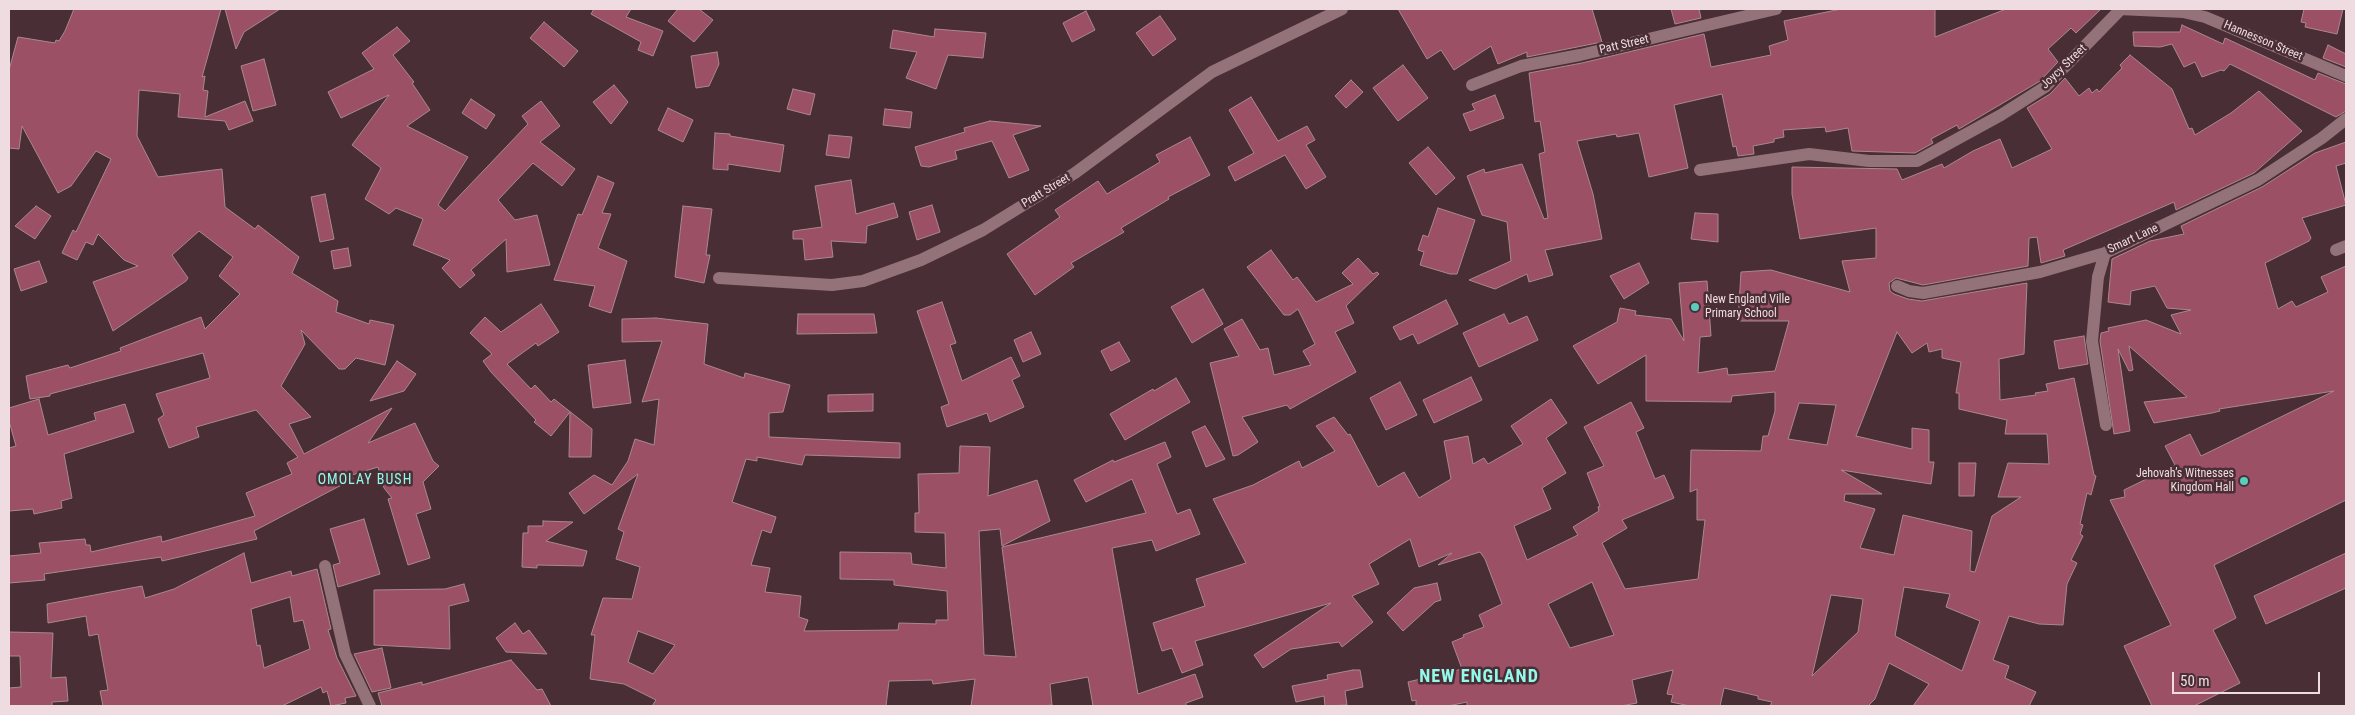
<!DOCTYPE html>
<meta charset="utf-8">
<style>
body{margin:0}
#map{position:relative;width:2355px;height:715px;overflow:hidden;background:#4a2e35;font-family:"Roboto Condensed",sans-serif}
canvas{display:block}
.frame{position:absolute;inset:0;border:10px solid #efdce0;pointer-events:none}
.scale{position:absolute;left:2172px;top:672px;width:148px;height:22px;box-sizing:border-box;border:2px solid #efdce0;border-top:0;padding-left:6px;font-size:15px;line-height:18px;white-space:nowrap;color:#efdce0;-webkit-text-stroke:4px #4a2e35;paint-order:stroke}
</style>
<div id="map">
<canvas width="2355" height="715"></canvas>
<div class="frame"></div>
<div class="scale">50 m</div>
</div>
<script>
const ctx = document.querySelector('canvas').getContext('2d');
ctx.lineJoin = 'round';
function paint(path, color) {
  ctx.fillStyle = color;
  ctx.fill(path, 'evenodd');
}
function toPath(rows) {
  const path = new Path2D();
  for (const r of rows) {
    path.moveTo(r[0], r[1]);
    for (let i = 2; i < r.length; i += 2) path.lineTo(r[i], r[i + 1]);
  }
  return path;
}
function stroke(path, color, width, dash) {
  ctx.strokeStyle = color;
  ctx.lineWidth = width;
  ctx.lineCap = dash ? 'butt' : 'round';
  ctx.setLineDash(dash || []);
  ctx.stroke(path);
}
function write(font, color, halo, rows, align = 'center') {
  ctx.font = font + ' "Roboto Condensed",sans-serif';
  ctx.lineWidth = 5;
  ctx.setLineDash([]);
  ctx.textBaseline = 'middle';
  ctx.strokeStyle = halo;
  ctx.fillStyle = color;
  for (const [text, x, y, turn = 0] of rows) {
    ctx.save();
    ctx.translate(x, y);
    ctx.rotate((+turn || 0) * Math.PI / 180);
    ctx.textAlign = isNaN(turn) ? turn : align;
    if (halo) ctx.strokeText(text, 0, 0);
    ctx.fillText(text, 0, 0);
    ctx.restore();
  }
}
const building = toPath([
 [74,9,221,9,202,77,205,76,203,90,208,91,205,117,245,101,253,121,229,130,225,121,178,117,180,94,139,90,137,136,158,177,222,169,225,207,255,229,258,225,299,257,292,273,338,301,336,312,369,324,370,320,394,325,385,365,356,358,345,369,339,369,301,330,305,344,281,386,311,417,289,424,304,454,392,408,368,443,415,423,433,461,439,466,423,482,431,509,416,514,430,558,408,565,388,499,392,498,384,488,378,467,352,475,353,479,254,531,257,539,162,561,161,557,44,574,45,580,9,583,9,556,41,553,39,543,85,539,86,545,90,545,91,552,161,536,162,542,255,516,246,493,292,474,287,463,298,457,256,410,196,427,199,437,169,448,158,419,164,415,156,394,210,378,203,353,50,394,50,396,30,399,26,376,68,365,70,368,121,351,120,348,201,317,205,329,240,294,219,276,233,257,199,231,172,255,188,278,186,281,113,331,93,282,138,266,124,260,98,234,93,245,86,242,77,260,62,253,73,230,76,232,111,159,96,151,71,186,58,193,22,126,19,149,9,148,9,70,18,37,55,43,56,40,59,41,65,31,74,9],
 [225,9,280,9,244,32,236,49,225,9],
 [594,9,631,9,626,17,663,31,653,56,638,50,641,42,591,14,594,9],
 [678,9,699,9,713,20,694,42,668,21,678,9],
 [1398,9,1592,9,1602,42,1527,57,1527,52,1498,64,1491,46,1454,70,1441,50,1427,59,1398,9],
 [1671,9,1699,9,1701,18,1675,24,1671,9],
 [1841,9,1935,9,1935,37,2006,9,2101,9,2076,33,2071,28,2048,49,2058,62,2040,81,1959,129,1957,125,1931,139,1933,143,1915,153,1852,151,1848,128,1826,132,1825,127,1783,130,1784,137,1774,139,1774,142,1753,146,1754,154,1738,156,1736,146,1733,147,1722,94,1674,105,1688,168,1649,177,1639,133,1617,137,1616,134,1577,141,1593,194,1602,239,1545,250,1553,275,1529,282,1527,274,1495,289,1469,280,1511,261,1507,222,1482,215,1467,176,1484,169,1485,173,1522,164,1544,219,1548,218,1539,154,1545,152,1540,121,1535,122,1529,73,1582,63,1704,34,1711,67,1771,55,1769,46,1788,40,1784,21,1841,9],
 [2304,9,2343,9,2337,34,2305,27,2306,23,2301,22,2304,9],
 [1086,11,1095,30,1072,42,1063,23,1086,11],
 [1160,16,1176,39,1153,56,1136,33,1160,16],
 [544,22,578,51,564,67,530,38,544,22],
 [2182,25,2223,44,2225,38,2315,80,2318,73,2346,84,2346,111,2336,117,2230,64,2224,71,2221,70,2202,77,2195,62,2184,67,2172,44,2160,47,2134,46,2133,32,2180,32,2182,25],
 [397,27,410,41,393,55,414,82,412,83,430,110,407,126,468,157,438,205,445,211,528,124,522,116,541,101,560,126,540,142,575,169,562,186,533,163,498,200,515,220,537,215,550,265,507,272,506,239,471,270,475,275,460,288,442,268,450,260,413,245,423,219,396,208,389,214,365,199,381,168,352,145,389,95,341,118,328,92,374,69,362,53,397,27],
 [935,29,986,33,983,58,948,55,936,89,906,78,917,52,890,48,893,30,934,37,935,29],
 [2328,45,2346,54,2346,67,2323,58,2328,45],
 [717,52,719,64,709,86,696,88,691,56,717,52],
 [2130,55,2172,89,2189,129,2192,128,2195,135,2231,113,2259,91,2302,131,2254,173,2176,210,2174,202,2063,250,2065,256,2041,263,2037,237,2029,238,2028,266,1923,285,1896,278,1889,283,1890,291,1894,294,1908,299,1922,301,2027,283,2024,354,1999,359,2000,400,2036,395,2035,393,2048,391,2046,384,2074,378,2094,475,2096,476,2091,495,2087,493,2080,524,2083,525,2080,534,2083,536,2071,560,2077,563,2067,584,2063,625,2039,624,2009,616,1993,660,2009,666,2005,678,2036,692,2029,706,1913,706,1929,684,1889,663,1875,699,1868,706,1770,706,1772,702,1758,699,1758,696,1724,688,1720,706,1690,706,1671,702,1673,695,1667,694,1673,670,1632,680,1637,703,1621,706,1467,706,1467,702,1448,706,1416,706,1416,700,1412,701,1408,682,1462,669,1452,642,1464,637,1463,635,1484,627,1479,615,1502,604,1485,559,1480,552,1438,565,1452,553,1419,567,1410,539,1369,564,1379,584,1352,596,1373,622,1342,647,1339,642,1291,649,1263,668,1254,655,1331,603,1195,641,1203,665,1182,673,1172,648,1162,651,1153,623,1205,606,1196,579,1246,563,1213,499,1253,485,1299,461,1302,468,1335,451,1316,426,1334,417,1348,435,1350,434,1378,487,1404,472,1419,498,1451,479,1444,441,1468,436,1473,464,1484,458,1488,464,1523,444,1511,426,1551,399,1567,423,1546,438,1566,473,1542,488,1551,509,1514,526,1527,560,1578,535,1573,527,1599,511,1598,507,1600,506,1587,473,1604,466,1584,427,1631,402,1644,428,1636,432,1655,479,1664,475,1674,498,1622,520,1627,528,1602,543,1625,589,1698,579,1705,520,1697,520,1697,489,1690,492,1691,450,1761,451,1763,436,1768,436,1775,411,1775,392,1732,396,1731,402,1646,401,1646,355,1598,384,1573,346,1617,322,1620,308,1636,311,1635,315,1671,319,1684,341,1679,283,1707,281,1711,336,1700,337,1698,373,1727,368,1728,375,1775,371,1789,321,1738,321,1741,272,1771,270,1850,292,1842,261,1876,258,1876,228,1800,239,1792,194,1792,167,1897,169,1902,180,1942,164,1944,168,1973,151,2000,139,2012,168,2052,149,2027,108,2050,94,2065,78,2079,96,2089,88,2092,93,2097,89,2099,92,2122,68,2120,65,2130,55],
 [1897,332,1912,353,1927,343,1929,352,1942,349,1942,358,1961,362,1956,393,1959,393,1959,409,2007,420,2005,434,2047,434,2049,464,2008,463,1998,497,2021,497,1992,516,1975,572,1970,571,1972,531,1903,515,1894,555,1860,548,1875,509,1844,501,1845,494,1882,494,1841,470,1931,484,1934,462,1929,462,1929,430,1912,428,1912,449,1856,436,1897,332],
 [1799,403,1836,405,1827,445,1788,439,1799,403],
 [1592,582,1614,635,1570,648,1548,604,1592,582],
 [1904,587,1950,594,1946,607,1980,621,1962,671,1895,636,1904,587],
 [1831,595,1863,599,1858,632,1812,676,1831,595],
 [264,59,276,105,253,111,241,66,264,59],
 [1403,65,1428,98,1398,121,1373,88,1403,65],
 [1351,80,1363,92,1346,108,1335,96,1351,80],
 [614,85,628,102,611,124,593,102,614,85],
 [793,89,815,94,810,115,787,109,793,89],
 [1495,95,1504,118,1470,131,1463,114,1475,110,1472,104,1495,95],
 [1251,97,1278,141,1307,126,1315,140,1306,145,1326,177,1306,189,1285,155,1235,181,1228,167,1254,153,1229,110,1251,97],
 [471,99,495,115,486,129,462,113,471,99],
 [668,108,693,120,683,142,658,130,668,108],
 [885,109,912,112,910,128,883,125,885,109],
 [990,121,1041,126,1013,135,1029,170,1009,178,992,141,955,151,957,159,929,167,921,166,915,147,965,132,964,128,990,121],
 [715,133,730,134,730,136,784,145,780,172,728,164,728,170,713,169,715,133],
 [829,135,852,137,849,158,826,155,829,135],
 [1190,137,1210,175,1168,197,1169,199,1121,228,1124,232,1071,263,1074,267,1035,295,1007,254,1060,217,1055,210,1098,181,1107,194,1160,162,1156,155,1190,137],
 [2346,142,2346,163,2336,166,2346,205,2302,218,2311,238,2309,241,2265,263,2278,309,2292,301,2296,307,2328,292,2321,277,2346,266,2346,500,2214,565,2236,618,2213,630,2240,683,2194,706,2152,706,2124,646,2171,625,2110,500,2125,497,2124,490,2175,465,2165,446,2190,434,2201,456,2334,391,2219,409,2220,411,2212,413,2154,423,2144,402,2187,397,2129,346,2133,370,2129,371,2118,349,2130,431,2114,434,2100,341,2101,333,2109,331,2108,328,2146,320,2181,334,2171,315,2191,310,2167,308,2155,286,2131,291,2130,305,2108,302,2112,259,2150,241,2184,234,2181,226,2262,187,2315,153,2346,142],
 [1428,147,1455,178,1436,195,1409,163,1428,147],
 [598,176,614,183,602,213,611,214,598,248,627,261,611,313,589,306,595,286,554,280,578,214,582,215,598,176],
 [851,180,856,214,894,203,898,217,867,226,866,243,831,241,833,257,805,260,803,239,793,239,793,231,822,227,815,186,851,180],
 [325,194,334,239,320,242,311,197,325,194],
 [932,205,940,232,917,240,909,212,932,205],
 [36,206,51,216,35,239,15,226,36,206],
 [683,206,712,209,706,255,710,255,704,283,675,277,683,206],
 [1438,208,1475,220,1457,274,1450,274,1420,265,1424,252,1418,250,1423,235,1428,237,1438,208],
 [1695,213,1718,214,1718,242,1691,239,1695,213],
 [348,248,351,266,334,269,331,251,348,248],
 [1271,250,1293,280,1297,277,1316,302,1353,284,1342,273,1358,258,1373,274,1377,272,1379,274,1346,306,1354,323,1335,332,1356,372,1290,409,1287,405,1242,417,1258,442,1238,455,1233,456,1210,363,1239,356,1224,329,1242,319,1260,350,1268,348,1274,375,1311,365,1303,351,1315,344,1298,309,1290,315,1284,315,1247,267,1271,250],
 [39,261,47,282,21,291,14,269,39,261],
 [1639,263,1649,283,1624,299,1610,276,1639,263],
 [1203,289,1223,324,1192,343,1171,307,1203,289],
 [1446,300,1458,324,1418,344,1413,334,1400,340,1393,327,1446,300],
 [942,302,956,343,950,345,962,381,1011,357,1020,376,1012,380,1024,407,990,422,987,413,947,427,941,407,949,404,917,311,942,302],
 [541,304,559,332,538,346,536,343,507,364,531,389,535,385,551,402,554,399,592,429,591,457,569,457,570,412,551,436,534,422,536,420,491,372,483,361,492,354,470,333,485,317,501,332,541,304],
 [798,314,874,314,877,333,797,334,798,314],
 [1504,314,1509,324,1527,316,1538,340,1479,367,1463,333,1504,314],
 [656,318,708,324,704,364,744,378,745,373,790,385,783,412,769,413,769,437,900,443,900,458,805,455,802,465,757,457,757,461,746,459,732,502,776,517,771,533,762,530,751,565,770,568,765,592,801,596,799,617,808,620,804,631,898,630,899,623,936,624,936,620,948,620,947,591,894,585,894,580,840,579,840,552,911,553,912,564,946,568,945,533,915,532,915,513,919,513,918,474,959,473,960,446,990,447,988,496,1037,480,1050,521,1002,546,1000,529,979,531,984,655,1016,657,1002,547,1146,513,1132,479,1086,502,1074,480,1113,460,1114,462,1165,442,1171,457,1157,464,1177,514,1190,509,1200,534,1156,551,1152,540,1112,548,1138,694,1195,674,1203,697,1186,703,1186,706,1093,706,1088,677,1050,684,1052,705,1040,706,971,706,975,679,933,684,932,680,889,681,886,706,652,706,656,700,624,684,590,679,595,635,591,635,603,598,632,599,640,567,616,559,624,532,618,529,638,474,584,514,569,493,594,475,612,485,628,461,635,439,654,445,659,399,642,402,662,341,622,342,622,319,656,318],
 [638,631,675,645,653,674,628,662,638,631],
 [1031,332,1041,354,1023,362,1014,340,1031,332],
 [2084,336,2088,364,2059,369,2054,341,2084,336],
 [1119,342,1130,361,1111,371,1101,351,1119,342],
 [625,360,631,403,593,408,588,365,625,360],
 [397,361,416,374,404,391,370,401,397,361],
 [1471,377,1482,400,1434,423,1423,400,1471,377],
 [1176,378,1190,402,1125,440,1110,414,1153,389,1154,391,1176,378],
 [1400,382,1417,415,1386,430,1370,398,1400,382],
 [873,394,873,411,828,412,828,395,873,394],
 [39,399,48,435,96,420,94,413,125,404,134,432,64,454,72,498,61,501,62,508,34,514,33,509,9,511,9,448,16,446,9,421,9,408,39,399],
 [1205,426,1225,459,1206,467,1192,432,1205,426],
 [1959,463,1976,463,1974,496,1959,496,1959,463],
 [364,519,380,574,338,587,333,565,340,563,330,529,364,519],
 [543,521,573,522,546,541,587,551,583,566,537,565,537,568,522,567,523,533,528,533,528,526,543,526,543,521],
 [244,553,251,583,291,571,292,576,317,569,331,629,328,630,337,658,356,696,345,698,346,703,331,706,327,691,323,693,321,687,282,706,103,706,100,691,108,690,98,634,89,636,86,616,48,623,47,604,142,586,145,598,174,589,244,553],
 [290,597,294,622,303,620,310,649,264,668,260,645,257,646,251,609,290,597],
 [2346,553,2346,588,2266,624,2254,596,2346,553],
 [1437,583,1441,600,1435,602,1403,631,1387,613,1414,588,1437,583],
 [464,584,469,601,449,606,450,649,374,645,374,590,445,589,464,584],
 [515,623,523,634,529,630,547,654,506,652,496,638,515,623],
 [9,632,53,633,51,678,66,677,68,701,52,702,52,706,9,706,9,688,21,687,20,656,9,656,9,632],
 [382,648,391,688,372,692,354,654,382,648],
 [511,660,537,690,542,689,551,706,382,706,378,693,422,682,422,685,511,660],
 [1353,670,1360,670,1363,687,1345,691,1347,705,1325,706,1324,696,1296,702,1292,686,1328,679,1327,675,1353,670]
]);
paint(building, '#9b5066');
stroke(building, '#aa8890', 1);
stroke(toPath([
 [2119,9,2183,12,2205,17,2346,76],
 [1472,85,1521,66,1580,55,1776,9],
 [1700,170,1809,154,1869,161,1917,161,2001,115,2045,87,2120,10],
 [2336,250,2346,246],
 [2105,253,2098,277,2092,341,2106,425],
 [719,278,832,285,863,281,921,260,983,230,1075,173,1212,72,1342,9],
 [1897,286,1909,291,1923,293,2040,272,2105,253,2258,180,2322,138,2346,119],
 [325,566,345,654,370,706]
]), '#93727a', 12);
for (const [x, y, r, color] of [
 [1695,307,5,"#59cebe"],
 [2244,481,5,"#59cebe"]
]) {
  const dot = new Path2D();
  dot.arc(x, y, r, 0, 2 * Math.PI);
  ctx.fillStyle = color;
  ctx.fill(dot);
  stroke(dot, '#4a2e35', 2);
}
write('12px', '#efdce0', '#4a2e35', [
 ["Hannesson Street",2263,41,23],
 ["Patt Street",1624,45,-13],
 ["Joycy Street",2064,67,-44],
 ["Pratt Street",1046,191,-31],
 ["Smart Lane",2133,239,-25]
]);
write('12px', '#efdce0', '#4a2e35', [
 ["New England Ville",1705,300],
 ["Primary School",1705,314],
 ["Jehovah’s Witnesses",2234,474,"right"],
 ["Kingdom Hall",2234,488,"right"]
], 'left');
ctx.letterSpacing = '1px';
write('14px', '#92faea', '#4a2e35', [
 ["OMOLAY BUSH",365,480]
]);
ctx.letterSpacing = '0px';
ctx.letterSpacing = '1px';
write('bold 18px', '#92faea', '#4a2e35', [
 ["NEW ENGLAND",1479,677]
]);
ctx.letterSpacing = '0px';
</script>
